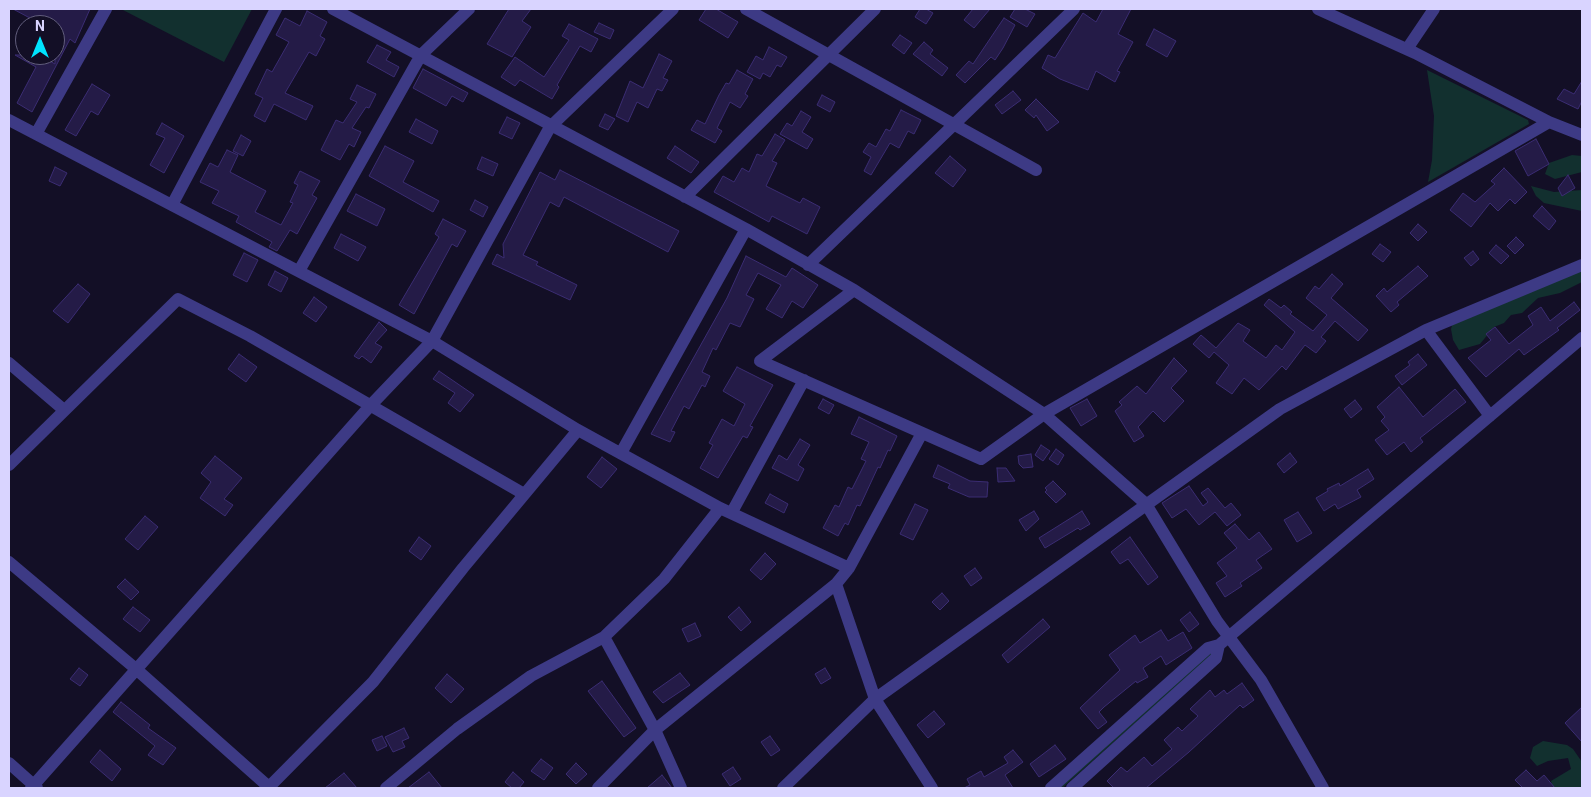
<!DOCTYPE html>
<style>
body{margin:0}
#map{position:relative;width:1591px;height:797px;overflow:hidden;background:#130f26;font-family:Roboto,sans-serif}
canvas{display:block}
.frame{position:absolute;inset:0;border:10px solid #d9d4ff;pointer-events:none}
.north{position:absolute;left:15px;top:15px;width:50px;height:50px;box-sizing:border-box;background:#130f26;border:1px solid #625e7d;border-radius:50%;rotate:0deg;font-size:14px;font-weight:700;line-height:20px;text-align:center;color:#d9d4ff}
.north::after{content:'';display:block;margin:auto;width:18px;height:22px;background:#00e5ff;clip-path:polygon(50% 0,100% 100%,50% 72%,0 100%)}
</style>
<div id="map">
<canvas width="1591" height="797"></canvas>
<div class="frame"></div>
<div class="north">N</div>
</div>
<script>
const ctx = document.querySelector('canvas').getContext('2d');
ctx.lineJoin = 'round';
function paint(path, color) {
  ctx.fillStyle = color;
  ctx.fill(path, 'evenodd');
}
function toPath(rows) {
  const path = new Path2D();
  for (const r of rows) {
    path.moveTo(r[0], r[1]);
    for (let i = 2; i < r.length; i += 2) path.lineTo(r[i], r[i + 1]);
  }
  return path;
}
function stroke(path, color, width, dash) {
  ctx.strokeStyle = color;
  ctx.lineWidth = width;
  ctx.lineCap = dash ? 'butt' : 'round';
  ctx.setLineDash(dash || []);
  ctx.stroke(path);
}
paint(toPath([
 [121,9,252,9,224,62],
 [1427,70,1528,120,1529,124,1428,182,1432,160,1434,116],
 [1572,155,1582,156,1582,172,1555,179,1545,174,1549,163],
 [1531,186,1554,192,1582,190,1582,211,1544,203,1536,196],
 [1582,266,1582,282,1560,293,1538,298,1522,313,1511,315,1504,323,1494,327,1480,344,1459,350,1453,340,1451,329,1454,318],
 [1212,651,1214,653,1062,788,1058,788],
 [1543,741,1567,745,1573,749,1582,762,1582,788,1553,788,1551,781,1571,769,1568,758,1548,761,1537,766,1530,758,1533,747]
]), '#12302f');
const building = toPath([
 [13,9,90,9,75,43,70,39,32,112,17,103,36,67,15,55,39,55,55,64,55,25,43,25,13,9],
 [509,9,531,9,522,21,531,27,512,57,487,44,509,9],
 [706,9,716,9,738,22,728,38,699,20,706,9],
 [920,9,926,9,933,13,926,24,915,17,920,9],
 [973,9,990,9,974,28,964,20,973,9],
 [1015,9,1025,9,1035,14,1027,27,1010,17,1015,9],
 [1103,9,1131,9,1118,34,1133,42,1117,71,1120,72,1115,82,1096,71,1088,90,1060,79,1042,68,1048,55,1055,58,1083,13,1096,22,1103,9],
 [307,11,327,22,320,36,325,39,316,56,309,52,285,93,313,106,306,120,274,104,265,122,254,116,263,98,255,94,267,69,272,72,289,42,276,35,285,18,300,26,307,11],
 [1004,18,1015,25,1003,48,995,60,991,57,965,83,956,75,969,61,973,64,1004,18],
 [599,23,614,30,610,39,594,32,599,23],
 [569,24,598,39,591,52,580,46,557,85,559,87,552,99,520,80,515,86,501,77,515,57,544,77,569,40,562,36,569,24],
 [1154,29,1176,41,1167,57,1146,45,1154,29],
 [900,35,912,43,904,54,892,45,900,35],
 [924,42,933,50,930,54,948,68,942,76,913,54,924,42],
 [377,45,391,52,386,60,399,67,394,77,367,62,377,45],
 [769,47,787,57,781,67,777,65,770,77,763,73,760,79,747,72,756,56,763,60,769,47],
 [659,54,672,61,663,78,668,80,662,91,657,89,648,108,637,102,628,122,616,116,630,81,643,88,659,54],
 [423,69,468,93,463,102,452,96,446,106,413,88,423,69],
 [737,70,753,79,745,94,748,96,740,108,730,102,717,128,722,131,715,143,691,130,697,120,705,124,719,95,726,83,729,84,737,70],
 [1582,81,1582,101,1578,109,1557,99,1564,89,1574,94,1582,81],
 [92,84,110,95,98,115,91,111,76,136,65,130,92,84],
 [357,85,376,94,369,108,366,107,352,128,361,132,354,147,349,144,340,160,321,150,336,120,343,123,357,102,350,99,357,85],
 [1013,91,1021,100,1002,114,995,105,1013,91],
 [822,95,835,102,830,112,817,105,822,95],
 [1036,99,1059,122,1047,131,1036,115,1034,118,1025,110,1036,99],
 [901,110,921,120,914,134,908,131,899,148,890,143,871,175,864,171,871,157,863,152,869,143,876,147,886,129,890,131,901,110],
 [801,111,811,117,802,132,813,139,807,149,780,134,787,123,792,126,801,111],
 [605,114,615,119,608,130,599,126,605,114],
 [507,117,520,123,512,139,499,133,507,117],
 [416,119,438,131,432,144,409,132,416,119],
 [162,123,184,136,164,173,150,165,165,138,156,134,162,123],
 [775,134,785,140,772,161,777,163,766,186,800,203,803,198,820,207,807,234,772,216,769,222,714,192,723,176,734,182,742,168,749,172,757,154,762,156,775,134],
 [241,135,251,141,243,156,233,151,241,135],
 [1536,139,1549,164,1528,176,1515,151,1536,139],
 [385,146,414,161,403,182,439,201,433,212,369,176,385,146],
 [675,146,699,162,691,173,667,158,675,146],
 [227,150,238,155,230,172,266,191,255,212,281,225,293,203,290,202,298,185,294,183,300,171,320,181,312,195,317,198,297,234,290,230,277,251,269,247,272,242,236,222,239,216,212,203,219,191,200,182,210,163,218,167,227,150],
 [950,156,966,170,953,187,935,173,950,156],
 [482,157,498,164,493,176,477,169,482,157],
 [55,167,67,173,60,186,49,181,55,167],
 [1504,168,1527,192,1515,204,1510,199,1498,211,1490,203,1471,227,1450,210,1463,193,1475,202,1495,184,1491,181,1504,168],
 [560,170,679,231,668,252,564,197,559,207,550,202,523,255,538,262,536,265,577,285,570,300,492,264,497,254,504,258,503,244,540,172,555,180,560,170],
 [1568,175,1575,188,1562,196,1558,188,1568,175],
 [356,194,385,209,377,226,347,211,356,194],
 [475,200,488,207,483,217,470,210,475,200],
 [1542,206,1556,221,1549,230,1533,216,1542,206],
 [443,219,466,231,457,247,452,244,414,314,399,305,439,237,435,234,443,219],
 [1418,224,1427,232,1418,241,1410,233,1418,224],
 [341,234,366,247,358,261,334,248,341,234],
 [1516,237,1524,245,1515,254,1507,246,1516,237],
 [1380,244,1391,252,1383,262,1372,254,1380,244],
 [1496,245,1509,256,1501,264,1489,253,1496,245],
 [1473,251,1479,259,1471,266,1464,258,1473,251],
 [244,253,258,260,247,282,233,275,244,253],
 [746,256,786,277,792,268,818,285,803,308,792,301,782,318,766,309,781,285,758,273,746,295,754,299,740,327,730,323,716,350,713,348,702,372,710,376,705,387,702,385,689,409,684,406,671,431,675,432,670,442,651,434,727,298,746,256],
 [1418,266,1428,276,1397,302,1399,305,1391,312,1376,296,1384,288,1387,292,1418,266],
 [275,271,288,278,281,292,268,285,275,271],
 [1332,274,1343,284,1331,298,1368,330,1358,341,1335,321,1321,337,1326,341,1316,353,1305,345,1286,370,1282,366,1259,390,1244,378,1232,394,1216,383,1229,365,1214,352,1209,358,1193,344,1201,335,1216,348,1238,323,1250,330,1243,341,1266,358,1276,345,1282,350,1295,332,1264,305,1269,299,1281,308,1284,305,1292,312,1290,314,1313,331,1327,315,1306,298,1315,286,1319,289,1332,274],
 [78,284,90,294,68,323,53,311,78,284],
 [314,297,327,307,316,322,303,313,314,297],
 [1574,302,1580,310,1557,328,1559,330,1524,355,1519,349,1486,377,1468,358,1491,340,1486,334,1495,327,1509,344,1533,325,1528,316,1541,307,1550,321,1574,302],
 [379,322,387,330,375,343,382,347,371,363,362,356,359,359,354,356,379,322],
 [239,354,257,367,246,382,228,369,239,354],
 [1418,354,1427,365,1402,385,1395,376,1410,365,1408,362,1418,354],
 [1174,358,1187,371,1171,388,1184,401,1164,422,1153,411,1138,427,1144,436,1134,442,1115,411,1122,405,1119,402,1137,386,1146,394,1174,358],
 [737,367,773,385,750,426,753,427,747,438,743,436,718,478,700,468,713,445,709,443,722,419,734,426,745,404,723,391,737,367],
 [439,371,474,395,460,412,448,403,455,393,433,379,439,371],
 [1399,387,1423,417,1455,389,1466,402,1420,438,1423,442,1411,452,1404,442,1387,455,1375,440,1389,430,1381,421,1385,417,1377,407,1399,387],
 [823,399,834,405,829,414,818,408,823,399],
 [1087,399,1097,416,1081,426,1070,408,1087,399],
 [1355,400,1362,409,1351,418,1344,409,1355,400],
 [859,417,897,436,890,451,888,450,880,468,878,467,860,506,857,505,848,525,845,523,838,536,823,528,835,505,839,507,848,487,852,489,866,461,861,459,869,442,851,434,859,417],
 [800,439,810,445,798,465,804,469,798,481,772,468,779,455,787,460,800,439],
 [1041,445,1050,451,1043,461,1035,455,1041,445],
 [1056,449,1064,455,1058,465,1049,459,1056,449],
 [1290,453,1297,462,1284,473,1277,464,1290,453],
 [1031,454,1033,467,1023,468,1019,464,1018,456,1031,454],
 [215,456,242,478,224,499,233,505,225,516,200,498,211,482,201,473,215,456],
 [602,457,617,469,601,488,587,477,602,457],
 [938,465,970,481,988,482,987,497,969,497,948,488,950,484,933,477,938,465],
 [997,468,1006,468,1015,481,998,482,997,468],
 [1368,469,1374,479,1357,490,1361,497,1338,509,1335,504,1324,511,1316,498,1328,491,1327,489,1339,483,1340,486,1368,469],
 [1053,481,1066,494,1056,503,1045,492,1047,490,1045,488,1053,481],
 [1189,486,1203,506,1208,502,1201,493,1208,488,1225,508,1231,503,1241,515,1227,526,1215,512,1199,525,1186,509,1172,518,1162,503,1189,486],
 [770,494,788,504,784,513,765,503,770,494],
 [915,504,928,510,913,540,900,534,915,504],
 [1034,511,1039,519,1026,531,1019,520,1034,511],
 [1082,511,1090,524,1080,530,1078,528,1045,548,1039,538,1082,511],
 [1298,512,1312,533,1297,542,1284,520,1298,512],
 [145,516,158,527,138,550,125,539,145,516],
 [1235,524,1249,540,1259,532,1272,549,1256,560,1262,568,1240,583,1242,586,1225,597,1216,583,1227,576,1217,563,1237,548,1224,533,1235,524],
 [419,537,431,546,421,560,409,551,419,537],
 [1130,537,1158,577,1148,585,1128,559,1120,564,1111,552,1130,537],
 [765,553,776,564,761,580,750,570,765,553],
 [975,568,982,578,971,586,964,576,975,568],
 [125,579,139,592,131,600,117,587,125,579],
 [942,593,949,601,940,610,932,602,942,593],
 [133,607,150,620,140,632,123,619,133,607],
 [739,607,751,622,741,631,728,617,739,607],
 [1190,612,1199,624,1189,632,1180,620,1190,612],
 [1043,619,1050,627,1008,663,1002,655,1043,619],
 [695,623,701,636,688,642,682,629,695,623],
 [1161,630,1168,641,1183,632,1192,648,1166,665,1161,656,1143,668,1148,677,1137,683,1136,681,1104,707,1099,712,1107,722,1098,729,1080,708,1120,670,1109,655,1135,635,1140,643,1161,630],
 [79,668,88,675,80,686,70,679,79,668],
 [825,668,831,678,821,684,815,674,825,668],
 [680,673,690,685,663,703,653,692,680,673],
 [447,674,464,689,451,703,435,688,447,674],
 [602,681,636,728,624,737,588,691,602,681],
 [1242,683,1254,700,1243,708,1240,705,1189,752,1146,788,1114,788,1107,781,1121,767,1127,772,1144,757,1152,766,1172,749,1164,740,1178,727,1182,731,1198,716,1190,709,1210,690,1215,697,1224,690,1227,694,1242,683],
 [121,702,150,725,148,728,176,748,163,765,148,755,155,746,113,712,121,702],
 [1582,707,1582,742,1565,723,1582,707],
 [934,711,945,724,928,738,917,725,934,711],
 [404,728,409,738,402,741,405,747,393,752,385,737,404,728],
 [382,736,387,746,377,751,372,740,382,736],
 [770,736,780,750,771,756,761,742,770,736],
 [1055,745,1066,759,1039,777,1030,764,1055,745],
 [100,750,121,769,112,781,90,762,100,750],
 [1013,750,1023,762,1005,775,1013,788,964,788,970,785,967,779,981,771,984,777,1008,763,1004,757,1013,750],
 [541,759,553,768,544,780,531,771,541,759],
 [576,763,587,774,576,784,566,774,576,763],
 [733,767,741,779,730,786,722,774,733,767],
 [1526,770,1537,781,1544,775,1555,788,1523,788,1515,780,1526,770],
 [429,772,442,788,408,788,429,772],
 [513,772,524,782,519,788,512,788,505,782,513,772],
 [344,773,357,788,325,788,344,773],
 [662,775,672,788,647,788,662,775]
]);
paint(building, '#241b47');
stroke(building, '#3b2d73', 1);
stroke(toPath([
 [333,9,746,229,854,290,1044,414,1146,504,1217,621,1261,680,1323,788],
 [746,9,1036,170],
 [1318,9,1415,53,1549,122,1582,135],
 [1407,49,1434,9],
 [9,120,432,341,578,430,720,508,849,568],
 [36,134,106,9],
 [685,197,875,9],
 [172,205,276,9],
 [808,265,1074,9],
 [299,271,421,55,469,9],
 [854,290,760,361,981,459,1044,414,1549,122],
 [1426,330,1490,416],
 [9,363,64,410],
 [621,453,746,229],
 [9,465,178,299,250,336,524,494],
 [732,512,804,380],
 [9,562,136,669,270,788],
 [836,584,875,699,932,788],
 [604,637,655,730,681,788],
 [9,763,37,788],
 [31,788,370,406,432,341,550,127,673,9],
 [268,788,373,682,463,568,578,430],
 [386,788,457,729,531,676,604,637,664,579,720,508],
 [598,788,655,730,836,584,849,568,922,433],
 [783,788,875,699,1280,409,1426,330,1582,265],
 [1051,788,1208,648,1219,645,1582,338],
 [1072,788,1216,658,1219,645]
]), '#3d3a85', 12);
</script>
